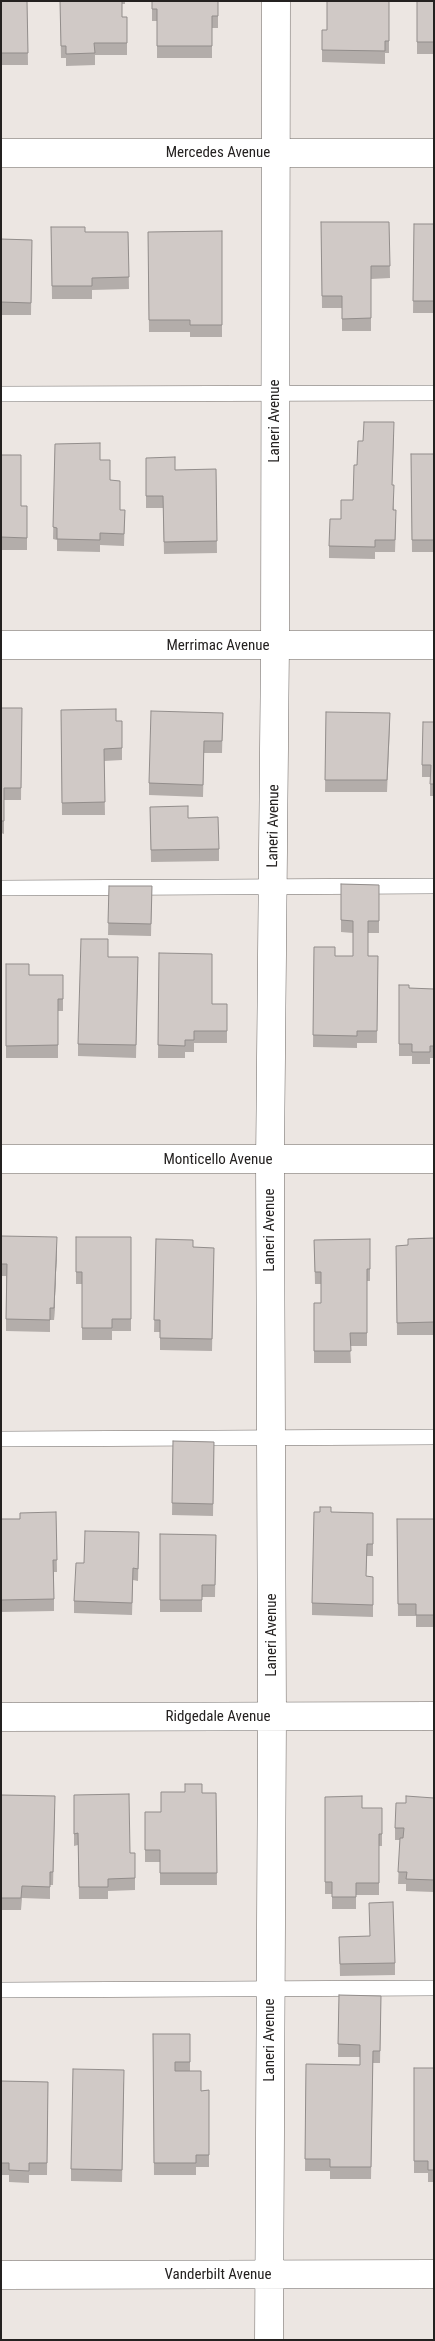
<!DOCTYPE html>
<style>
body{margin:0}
#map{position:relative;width:435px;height:2341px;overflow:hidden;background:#ece6e2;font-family:"Roboto Condensed",sans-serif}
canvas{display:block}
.frame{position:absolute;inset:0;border:2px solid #242120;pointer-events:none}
</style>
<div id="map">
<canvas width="435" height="2341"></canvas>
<div class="frame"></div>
</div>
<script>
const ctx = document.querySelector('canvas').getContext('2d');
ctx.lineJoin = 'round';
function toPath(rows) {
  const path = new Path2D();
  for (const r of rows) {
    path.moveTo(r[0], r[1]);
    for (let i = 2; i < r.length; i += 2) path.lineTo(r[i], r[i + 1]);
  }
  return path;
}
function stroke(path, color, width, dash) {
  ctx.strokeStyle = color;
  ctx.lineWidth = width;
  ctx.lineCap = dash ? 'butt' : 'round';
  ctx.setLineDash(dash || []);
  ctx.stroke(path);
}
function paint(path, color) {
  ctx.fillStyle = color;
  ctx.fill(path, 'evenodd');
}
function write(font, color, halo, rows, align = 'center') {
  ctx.font = font + ' "Roboto Condensed",sans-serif';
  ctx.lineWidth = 4;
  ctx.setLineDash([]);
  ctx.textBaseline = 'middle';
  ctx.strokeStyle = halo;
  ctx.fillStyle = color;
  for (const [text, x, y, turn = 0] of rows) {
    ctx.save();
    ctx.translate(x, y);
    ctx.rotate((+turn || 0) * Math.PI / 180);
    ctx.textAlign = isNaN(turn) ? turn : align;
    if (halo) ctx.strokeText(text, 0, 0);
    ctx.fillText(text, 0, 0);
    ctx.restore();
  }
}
const service = toPath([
 [1,394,434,393],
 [1,888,434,886],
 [1,1439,434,1437],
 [1,1990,434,1988]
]);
const minor = toPath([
 [1,153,434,153],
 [1,645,434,645],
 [1,1717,434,1716],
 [1,2275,434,2274],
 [269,2340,272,1717,270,1160,275,646,276,1]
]);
const tertiary = toPath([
 [1,1159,434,1159]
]);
stroke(service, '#6f6a67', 16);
stroke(minor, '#6f6a67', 29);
stroke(tertiary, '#6f6a67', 29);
stroke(service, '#fff', 15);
stroke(minor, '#fff', 28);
stroke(tertiary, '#fff', 28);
paint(toPath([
 [1,1,27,1,28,65,1,65],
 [60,1,125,1,125,4,122,4,122,17,127,17,127,55,95,55,95,65,66,66,66,58,61,58],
 [152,1,218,1,218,28,212,28,212,58,157,58,157,21,152,21],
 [389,1,389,53,385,53,385,64,322,62,322,30,327,30],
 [417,1,434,1,434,54,417,54],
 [321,222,389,222,390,278,371,279,371,331,342,331,342,308,322,308],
 [414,224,434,224,434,313,413,313],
 [51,227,85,232,128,232,129,289,92,290,92,299,52,299],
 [222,231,222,337,190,337,190,332,149,332,148,232],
 [1,239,32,240,31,315,1,315],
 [394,435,392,485,394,510,396,523,395,552,375,552,375,559,329,558,329,546,341,519,353,500,357,465,363,441],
 [55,444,100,460,110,480,120,510,125,510,124,546,100,545,100,552,57,551,57,540,53,539],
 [411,454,434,454,434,552,412,552],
 [1,455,21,506,27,506,27,550,1,550],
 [146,458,175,470,216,469,217,553,164,554,163,508,146,508],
 [1,708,22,708,21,800,4,800,4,834,1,833],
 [61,710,116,721,122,721,122,760,104,761,105,815,62,815],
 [326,712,390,725,387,792,325,792],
 [223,713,222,753,204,753,203,797,149,795,149,783],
 [434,722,434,796,430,796,430,777,422,777,422,765],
 [150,807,188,818,219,849,219,861,151,862],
 [341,884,379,885,379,933,368,933,368,956,378,956,377,1043,357,1043,357,1048,313,1047,314,947,335,956,353,956,353,933,341,932],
 [109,886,152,886,151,936,108,935],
 [159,953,212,1004,227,1004,227,1043,194,1043,194,1052,185,1052,185,1058,158,1058],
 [108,957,138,957,136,1058,78,1056,78,1044],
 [6,964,29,975,63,975,63,1011,58,1011,58,1058,6,1058],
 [399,985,409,988,434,989,434,1058,430,1058,430,1064,412,1064,412,1056,399,1056],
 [1,1236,57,1249,54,1320,50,1320,50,1332,6,1331,6,1276,1,1276],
 [76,1237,131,1237,131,1331,112,1331,112,1340,82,1340,82,1284,76,1284],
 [434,1238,434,1335,397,1335,396,1246,408,1245],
 [156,1239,193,1247,214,1248,212,1351,160,1350,160,1332,154,1332],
 [370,1239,370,1281,367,1281,367,1346,350,1346,351,1363,314,1363,314,1303,321,1303,321,1284,315,1284,314,1240],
 [173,1441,214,1442,213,1516,172,1515],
 [56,1512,57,1572,54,1572,54,1611,1,1612,1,1519,20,1519],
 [320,1512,331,1512,373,1513,373,1556,367,1556,366,1576,373,1577,373,1617,312,1615,312,1603],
 [397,1519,434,1519,434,1627,416,1627,416,1616,398,1616],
 [139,1532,138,1581,133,1580,132,1615,74,1613,74,1601,84,1563],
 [160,1534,216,1535,215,1597,202,1597,202,1612,160,1612],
 [202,1793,216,1793,217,1885,160,1885,160,1862,145,1862,145,1812,161,1812],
 [1,1795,55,1809,53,1885,50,1885,50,1899,22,1898,21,1910,1,1910],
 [74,1795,130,1853,135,1853,135,1890,108,1891,108,1899,79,1899,78,1845,74,1846],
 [325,1797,362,1808,382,1808,382,1846,379,1846,379,1895,356,1895,356,1909,332,1909,332,1894,325,1894],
 [434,1798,434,1892,406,1891,406,1884,398,1884,400,1840,395,1840,395,1828,406,1803],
 [370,1936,395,1963,395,1975,340,1976,339,1937],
 [339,1995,381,1996,380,2063,373,2063,371,2179,330,2179,330,2171,305,2171,306,2064,360,2065,360,2057,338,2057],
 [153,2034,190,2034,190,2071,201,2091,209,2090,209,2167,196,2167,196,2175,154,2175],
 [414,2068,434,2068,434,2182,428,2182,428,2173,414,2173],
 [1,2081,48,2082,47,2175,29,2175,29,2183,9,2182,9,2175,1,2175],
 [124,2082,122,2182,71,2181,71,2169]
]), '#b3adaa');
paint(toPath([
 [57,1237,57,1249,54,1320,54,1308]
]), '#928d8b');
const building = toPath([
 [1,1,27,1,28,53,1,53,1,1],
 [60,1,122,1,122,17,127,17,127,43,94,43,95,53,66,54,66,46,61,46,60,1],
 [152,1,218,1,218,16,212,16,212,46,157,46,157,9,152,9,152,1],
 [327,1,389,1,389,41,385,41,385,51,322,50,322,30,327,30,327,1],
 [417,1,434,1,434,42,417,42,417,1],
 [321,222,389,222,390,266,371,266,371,318,342,319,342,296,322,296,321,222],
 [414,224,434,224,434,301,413,301,414,224],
 [51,227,85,227,85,232,128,232,129,277,92,278,92,286,52,286,51,227],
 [222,231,222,325,190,325,190,320,149,320,148,232,222,231],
 [1,239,32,240,31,303,1,302,1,239],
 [364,422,394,422,392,485,394,485,393,510,396,510,395,540,375,540,375,547,329,546,330,519,341,519,341,500,353,500,354,465,357,465,358,441,363,441,364,422],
 [100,443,100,460,110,460,110,480,120,481,120,510,125,510,124,534,100,533,100,540,57,539,57,528,53,527,55,444,100,443],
 [411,454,434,454,434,540,412,540,411,454],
 [1,455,21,455,21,506,27,506,27,538,1,537,1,455],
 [175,457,175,470,216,469,217,541,164,542,163,496,146,496,146,458,175,457],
 [1,708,22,708,21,788,4,788,4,821,1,821,1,708],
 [116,709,116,721,122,721,122,748,104,749,105,802,62,803,61,710,116,709],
 [151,711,223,713,222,741,204,741,203,785,149,783,151,711],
 [326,712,390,713,387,780,325,780,326,712],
 [423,722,434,722,434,784,430,784,431,765,422,765,423,722],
 [188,806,188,818,218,817,219,849,151,850,150,807,188,806],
 [341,884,379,885,379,921,368,921,368,956,378,956,377,1031,357,1031,357,1036,313,1035,314,947,335,947,335,956,353,956,353,921,341,920,341,884],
 [109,886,152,886,151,924,108,923,109,886],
 [81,939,108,939,108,957,138,957,136,1045,78,1044,81,939],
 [159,953,212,954,212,1004,227,1004,227,1031,194,1031,194,1040,185,1040,185,1046,158,1045,159,953],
 [6,964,29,964,29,975,63,975,63,999,58,999,58,1045,6,1046,6,964],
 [399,985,409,985,409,988,434,989,434,1046,430,1046,430,1052,412,1052,412,1044,399,1044,399,985],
 [1,1236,57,1237,54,1308,50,1308,50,1320,6,1319,7,1264,1,1264,1,1236],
 [76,1237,131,1237,131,1319,112,1319,112,1328,82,1328,82,1272,76,1272,76,1237],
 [434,1238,434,1322,397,1323,396,1246,408,1245,408,1239,434,1238],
 [156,1239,193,1240,193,1247,214,1248,212,1339,160,1338,160,1320,154,1320,156,1239],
 [370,1239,370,1269,367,1269,367,1333,350,1333,351,1351,314,1351,314,1303,321,1303,321,1272,315,1272,314,1240,370,1239],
 [173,1441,214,1442,213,1504,172,1503,173,1441],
 [320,1507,331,1507,331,1512,373,1513,373,1544,367,1544,366,1576,373,1577,373,1605,312,1603,314,1512,320,1512,320,1507],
 [56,1512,57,1560,53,1560,54,1599,1,1600,1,1519,20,1519,20,1513,56,1512],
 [397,1519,434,1519,434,1615,416,1615,416,1604,398,1604,397,1519],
 [85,1531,139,1532,138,1569,133,1568,132,1603,74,1601,76,1563,84,1563,85,1531],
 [160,1534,216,1535,215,1585,202,1585,202,1600,160,1600,160,1534],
 [185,1784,202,1784,202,1793,216,1793,217,1873,160,1873,160,1850,145,1850,145,1812,161,1812,161,1792,185,1792,185,1784],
 [129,1794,130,1853,135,1853,135,1878,108,1879,108,1887,79,1887,78,1833,74,1834,74,1795,129,1794],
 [1,1795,55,1796,53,1872,50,1872,50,1887,22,1886,21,1898,1,1898,1,1795],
 [362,1796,362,1808,382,1808,382,1834,379,1834,379,1883,356,1883,356,1897,332,1897,332,1882,325,1882,325,1797,362,1796],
 [406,1796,434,1798,434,1880,406,1879,407,1872,398,1872,400,1838,403,1838,404,1828,395,1828,396,1803,406,1803,406,1796],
 [393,1902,395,1963,340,1964,339,1937,370,1936,369,1903,393,1902],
 [339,1995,381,1996,380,2051,373,2051,371,2167,330,2167,330,2159,305,2159,306,2064,360,2065,360,2045,338,2044,339,1995],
 [153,2034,190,2034,190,2062,175,2062,175,2071,201,2071,201,2091,209,2090,209,2155,196,2155,196,2163,154,2163,153,2034],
 [414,2068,434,2068,434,2170,428,2170,428,2161,414,2161,414,2068],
 [73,2069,124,2070,122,2170,71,2169,73,2069],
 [1,2081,48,2082,47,2163,29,2163,29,2171,9,2170,9,2163,1,2163,1,2081]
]);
paint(building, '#d0c9c6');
stroke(building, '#928d8b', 1);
write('15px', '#242120', '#fff', [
 ["Mercedes Avenue",218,153],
 ["Laneri Avenue",275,421,-90],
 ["Merrimac Avenue",218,646],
 ["Laneri Avenue",274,826,-89],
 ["Monticello Avenue",218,1160],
 ["Laneri Avenue",270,1230,-90],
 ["Laneri Avenue",272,1635,-90],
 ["Ridgedale Avenue",218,1717],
 ["Laneri Avenue",270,2040,-90],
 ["Vanderbilt Avenue",218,2275]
]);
</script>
